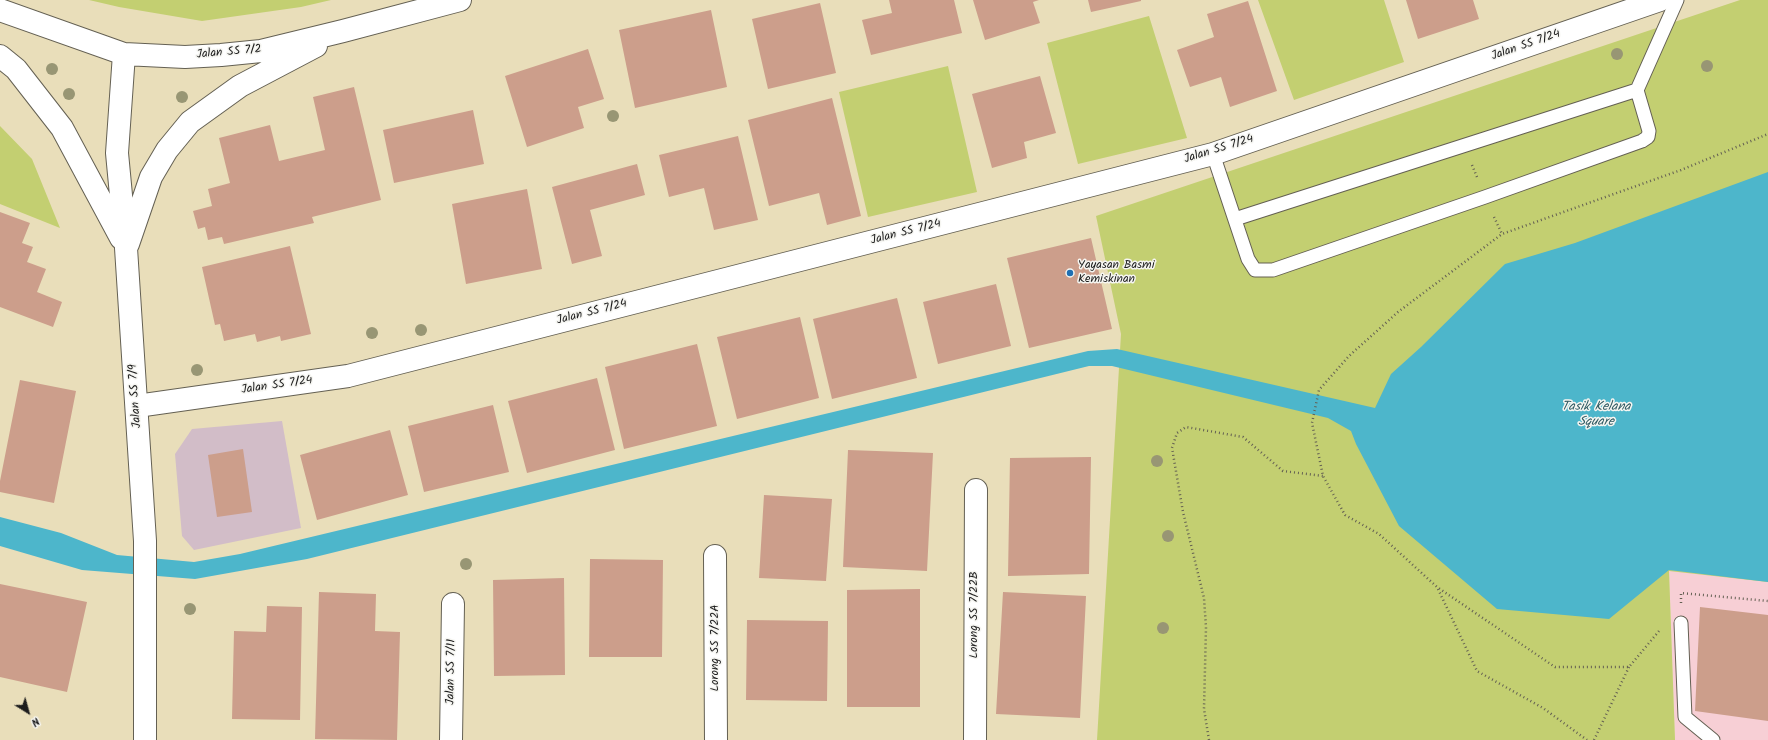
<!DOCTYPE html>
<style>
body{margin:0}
#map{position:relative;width:1768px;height:740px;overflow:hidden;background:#e9deba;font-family:Kalam,sans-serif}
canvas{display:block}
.north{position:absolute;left:8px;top:692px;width:40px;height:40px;-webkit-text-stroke:3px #f6f6f2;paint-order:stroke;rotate:143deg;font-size:11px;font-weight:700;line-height:16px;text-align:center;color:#1c1c1c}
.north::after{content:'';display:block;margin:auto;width:14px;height:18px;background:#1c1c1c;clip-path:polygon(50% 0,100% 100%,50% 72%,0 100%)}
</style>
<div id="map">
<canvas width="1768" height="740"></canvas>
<div class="north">N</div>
</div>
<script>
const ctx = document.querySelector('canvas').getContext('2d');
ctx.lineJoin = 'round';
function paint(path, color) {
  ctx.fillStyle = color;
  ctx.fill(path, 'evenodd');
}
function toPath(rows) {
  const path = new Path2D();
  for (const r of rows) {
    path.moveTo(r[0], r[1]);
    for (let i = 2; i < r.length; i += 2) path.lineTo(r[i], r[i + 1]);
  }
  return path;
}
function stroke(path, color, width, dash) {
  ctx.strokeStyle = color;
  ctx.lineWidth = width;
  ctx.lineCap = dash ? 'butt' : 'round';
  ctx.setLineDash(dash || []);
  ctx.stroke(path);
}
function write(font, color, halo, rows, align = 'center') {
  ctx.font = font + ' Kalam,sans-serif';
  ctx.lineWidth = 3;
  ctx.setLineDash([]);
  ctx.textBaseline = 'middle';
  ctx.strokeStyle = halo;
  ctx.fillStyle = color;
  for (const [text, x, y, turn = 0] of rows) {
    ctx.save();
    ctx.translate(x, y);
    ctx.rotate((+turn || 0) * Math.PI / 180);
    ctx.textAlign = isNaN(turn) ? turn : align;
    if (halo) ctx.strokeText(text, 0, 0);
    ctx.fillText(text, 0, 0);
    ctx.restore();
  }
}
paint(toPath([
 [1669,570,1768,582,1768,740,1675,740]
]), '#f7cfd5');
paint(toPath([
 [282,421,301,528,194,550,182,536,175,454,192,429]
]), '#d2bdc8');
paint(toPath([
 [89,0,331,0,301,7,202,21,119,7],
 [1258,0,1384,0,1404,62,1294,100],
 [1740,0,1768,0,1768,582,1669,571,1675,740,1097,740,1121,334,1096,216],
 [1149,16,1187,138,1078,164,1047,43],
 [948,66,977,192,868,217,839,92],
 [0,126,32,159,60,228,0,204]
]), '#c3cf71');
paint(toPath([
 [1768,172,1768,582,1669,570,1609,619,1497,609,1399,526,1356,444,1351,431,1328,418,1112,366,1089,366,307,559,195,579,82,570,0,546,0,517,61,533,117,555,194,562,240,554,1088,351,1117,349,1375,408,1391,374,1421,347,1505,264,1575,243]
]), '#4db6cb');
paint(toPath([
 [889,0,954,0,962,33,871,55,862,20,892,13],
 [973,0,1039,0,1033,2,1040,23,985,40],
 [1088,0,1141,0,1141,1,1091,12],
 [1406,0,1473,0,1479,19,1418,39],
 [1248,1,1277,91,1230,107,1221,77,1190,87,1177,50,1214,37,1207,14],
 [820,3,836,73,768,89,752,19],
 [711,10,727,87,635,108,619,30],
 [588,49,604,99,578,107,584,128,527,147,505,76],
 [1040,76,1056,133,1024,142,1027,158,992,168,972,94],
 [354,87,381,200,312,217,314,223,224,244,222,237,208,240,205,227,198,229,193,211,212,206,208,189,230,183,219,138,270,125,279,161,325,150,313,97],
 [832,98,861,216,827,225,819,193,769,206,748,120],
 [473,110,484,164,394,183,383,130],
 [738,136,758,220,714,230,704,188,669,197,659,155],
 [637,164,645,195,590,210,602,256,572,264,552,187],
 [527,189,542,269,466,284,452,204],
 [0,212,30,223,22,243,33,247,27,262,46,269,37,292,62,302,53,327,0,307],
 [1091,238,1112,329,1029,348,1007,258],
 [290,246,311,334,281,341,280,336,257,342,255,334,224,341,220,324,215,325,202,267],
 [996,284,1011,346,938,364,923,302],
 [897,298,917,378,832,399,813,319],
 [800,317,819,398,737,419,717,337],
 [697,344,717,426,624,449,605,367],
 [597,378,615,450,527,473,508,401],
 [20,380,76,391,54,503,0,492,0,481],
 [493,405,509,472,424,492,408,426],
 [390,430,408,495,317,520,300,455],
 [243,449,252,512,217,517,208,455],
 [848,450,933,453,927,571,843,567],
 [1091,457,1089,574,1008,576,1010,458],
 [764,495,832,499,826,581,759,578],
 [590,559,663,560,662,657,589,657],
 [564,578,565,675,494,676,493,580],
 [0,584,87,602,67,692,0,677],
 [920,589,920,707,847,707,847,590],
 [319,592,376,594,375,631,400,632,397,740,315,739],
 [1003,592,1086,596,1080,718,996,714],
 [267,606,302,607,300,720,232,719,234,631,266,632],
 [1700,607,1768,615,1768,721,1695,711],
 [747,620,828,621,827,701,746,700]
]), '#cc9e8b');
const service = toPath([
 [1213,154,1248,259,1255,270,1273,270,1485,197,1642,141,1648,137,1649,131,1637,90,1677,0],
 [1235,219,1637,90],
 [1681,623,1685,717,1713,740]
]);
const minor = toPath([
 [137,406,348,376,1213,154,1660,0],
 [715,556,716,740],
 [451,740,453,604],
 [975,740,976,490]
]);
const tertiary = toPath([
 [0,10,124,54,185,57,221,55,261,51,343,31,460,0],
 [124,54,117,153,126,248,145,541,145,740],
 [0,56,16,69,62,128,121,238],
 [128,244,151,177,167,150,190,122,240,86,316,46]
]);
stroke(service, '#646053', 15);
stroke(minor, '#646053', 24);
stroke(tertiary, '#646053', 24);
stroke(toPath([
 [1472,165,1477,177],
 [1494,217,1502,234],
 [1438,589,1477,671,1543,708,1587,740],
 [1681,603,1681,593,1768,601],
 [1659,631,1629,667,1555,667,1437,587,1379,534,1345,515,1323,476,1312,423,1319,390,1349,356,1398,312,1502,234,1681,170,1768,134],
 [1209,740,1204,709,1206,627,1204,598,1183,512,1172,448,1177,433,1186,427,1243,437,1283,471,1323,476],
 [1594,740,1629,667]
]), '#646053', 2.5, [1, 3]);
stroke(service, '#fff', 13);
stroke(minor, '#fff', 22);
stroke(tertiary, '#fff', 22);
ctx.fillStyle = '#989674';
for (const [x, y] of [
 [1617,54],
 [1707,66],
 [52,69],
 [69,94],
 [182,97],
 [613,116],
 [421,330],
 [372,333],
 [197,370],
 [1157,461],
 [1168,536],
 [466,564],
 [190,609],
 [1163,628]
]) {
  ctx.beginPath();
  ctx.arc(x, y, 6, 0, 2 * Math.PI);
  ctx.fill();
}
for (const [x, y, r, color] of [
 [1070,273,4,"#1f6fb2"]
]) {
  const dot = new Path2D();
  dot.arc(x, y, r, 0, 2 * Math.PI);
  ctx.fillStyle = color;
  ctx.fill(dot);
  stroke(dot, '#f6f6f2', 1.5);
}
write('12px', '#1c1c1c', '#f6f6f2', [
 ["Jalan SS 7/24",1526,46,-19],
 ["Jalan SS 7/2",229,53,-5],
 ["Jalan SS 7/24",1219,150,-17],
 ["Jalan SS 7/24",906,233,-14],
 ["Jalan SS 7/24",592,313,-14],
 ["Jalan SS 7/24",277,386,-8],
 ["Jalan SS 7/9",136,396,-94],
 ["Lorong SS 7/22B",975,615,-90],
 ["Lorong SS 7/22A",716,648,-90],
 ["Jalan SS 7/11",452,672,-89]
]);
write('12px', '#1c1c1c', '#f6f6f2', [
 ["Yayasan Basmi",1078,266],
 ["Kemiskinan",1078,280]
], 'left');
write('italic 13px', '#305a62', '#f6f6f2', [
 ["Tasik Kelana",1596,408],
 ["Square",1596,423]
]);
</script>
